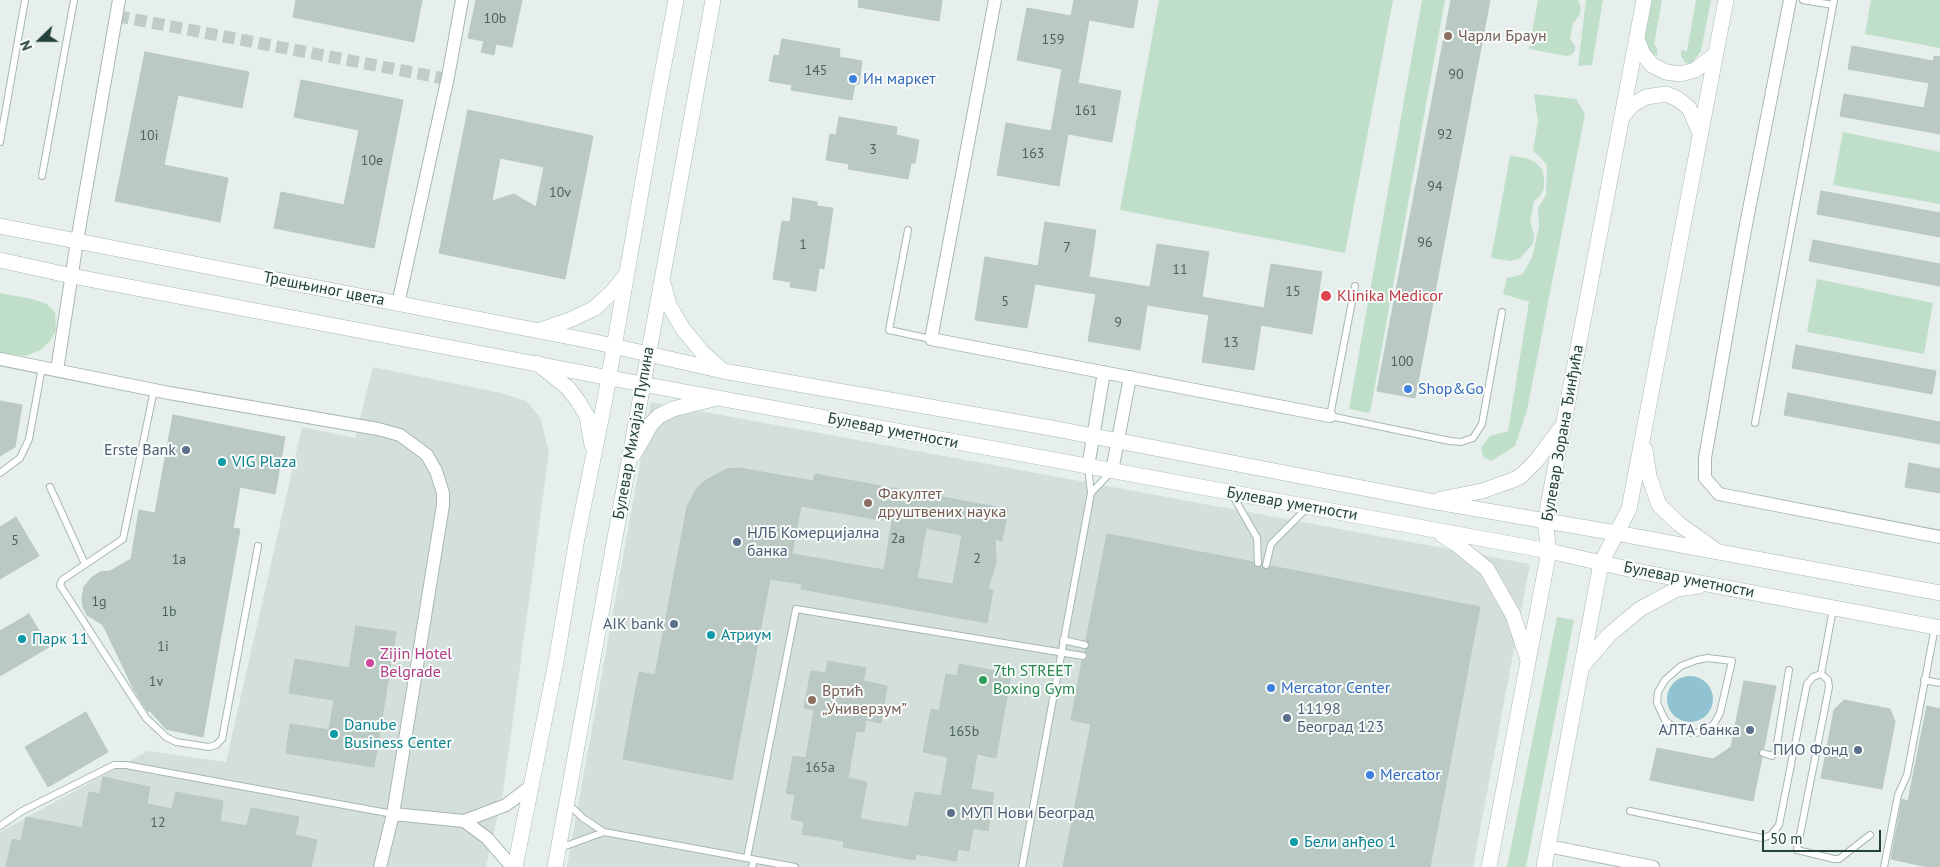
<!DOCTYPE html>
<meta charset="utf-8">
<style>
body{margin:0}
#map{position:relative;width:1940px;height:867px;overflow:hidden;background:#e6efeb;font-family:"PT Sans",sans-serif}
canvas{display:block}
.north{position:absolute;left:15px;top:15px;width:50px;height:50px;-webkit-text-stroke:4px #f7fbf9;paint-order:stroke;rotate:248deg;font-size:14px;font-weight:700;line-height:20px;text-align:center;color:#25413c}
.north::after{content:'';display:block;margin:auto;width:18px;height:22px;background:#25413c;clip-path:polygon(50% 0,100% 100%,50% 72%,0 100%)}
.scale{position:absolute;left:1762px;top:830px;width:119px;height:22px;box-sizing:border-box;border:2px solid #25413c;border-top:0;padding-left:6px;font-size:15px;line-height:18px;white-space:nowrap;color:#25413c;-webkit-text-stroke:4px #f7fbf9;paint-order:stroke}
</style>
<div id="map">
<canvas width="1940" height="867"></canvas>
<div class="north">N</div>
<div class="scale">50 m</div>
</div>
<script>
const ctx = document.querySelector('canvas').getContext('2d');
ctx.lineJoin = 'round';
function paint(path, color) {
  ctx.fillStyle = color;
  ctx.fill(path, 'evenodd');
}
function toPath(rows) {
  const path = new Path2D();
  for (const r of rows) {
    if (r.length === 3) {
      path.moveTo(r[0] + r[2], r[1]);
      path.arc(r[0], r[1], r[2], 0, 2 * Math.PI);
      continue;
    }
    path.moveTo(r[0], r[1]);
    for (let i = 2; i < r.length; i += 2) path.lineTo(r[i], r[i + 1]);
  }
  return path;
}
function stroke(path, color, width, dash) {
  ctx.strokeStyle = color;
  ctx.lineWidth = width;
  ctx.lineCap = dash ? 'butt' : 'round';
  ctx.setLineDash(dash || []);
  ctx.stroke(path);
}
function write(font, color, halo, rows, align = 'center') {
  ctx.font = font + ' "PT Sans",sans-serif';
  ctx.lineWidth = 4;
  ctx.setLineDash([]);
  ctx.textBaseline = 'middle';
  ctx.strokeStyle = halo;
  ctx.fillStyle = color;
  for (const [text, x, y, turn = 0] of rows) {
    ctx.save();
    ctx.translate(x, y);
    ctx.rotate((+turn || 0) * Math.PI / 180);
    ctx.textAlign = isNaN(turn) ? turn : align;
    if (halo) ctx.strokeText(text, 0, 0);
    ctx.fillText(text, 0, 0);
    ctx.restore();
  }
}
paint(toPath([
 [373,367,501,393,526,401,540,417,549,452,503,793,486,867,0,867,0,832,148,751,226,762,302,427,355,438],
 [651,402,1530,564,1473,867,567,867]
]), '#d4dedb');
paint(toPath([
 [1159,0,1393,0,1345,253,1120,210],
 [1422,0,1445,0,1370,413,1349,409],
 [1538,0,1578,0,1581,8,1579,16,1573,23,1570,39,1575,46,1575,51,1571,55,1566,56,1529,49],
 [1586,0,1603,0,1592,65,1578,66],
 [1648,0,1662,0,1654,44,1657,49,1657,56,1652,54,1649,56,1642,31],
 [1696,0,1711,0,1701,51,1692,63,1685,63,1681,56,1681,50,1687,51],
 [1871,0,1940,0,1940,48,1865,34],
 [1534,94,1576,99,1585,114,1527,410,1515,446,1491,461,1483,457,1481,448,1490,436,1508,431,1529,302,1503,294,1507,278,1523,274,1532,257,1539,227,1538,208,1546,195,1547,165,1533,150,1538,121],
 [1843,132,1940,152,1940,204,1833,185],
 [1510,156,1526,158,1535,162,1542,169,1544,178,1544,188,1540,196,1534,201,1530,222,1534,234,1533,244,1520,258,1511,261,1491,258],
 [1817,279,1933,303,1924,354,1807,332],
 [0,293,32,299,47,304,55,312,56,330,51,340,41,350,25,356,0,353],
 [1557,617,1574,620,1526,867,1507,867]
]), '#c0dfcb');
paint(toPath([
 [1690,699,23]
]), '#90c2d2');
const building = toPath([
 [296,0,422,0,414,42,293,17,296,0],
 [476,0,522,0,512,47,496,44,494,55,481,52,484,41,468,38,476,0],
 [859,0,942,0,939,21,858,7,859,0],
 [1074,0,1138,0,1133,28,1089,20,1078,83,1121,91,1112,142,1068,134,1059,186,997,175,1006,123,1051,131,1062,69,1017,60,1027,8,1071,16,1074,0],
 [1451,0,1490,0,1415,398,1377,391,1451,0],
 [782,39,840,49,839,57,862,61,859,84,855,84,852,100,791,90,792,85,769,81,774,55,779,56,782,39],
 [1852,46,1933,61,1934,56,1940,57,1940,134,1840,116,1844,94,1924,108,1929,83,1848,69,1852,46],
 [145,52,249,72,242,108,178,95,164,165,228,178,220,222,115,201,145,52],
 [301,80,403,100,374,248,274,228,281,192,344,205,359,130,294,117,301,80],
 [468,110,593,136,565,279,439,253,468,110],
 [500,158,544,167,536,207,514,194,492,201,500,158],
 [839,117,897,127,896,135,919,140,915,163,911,163,908,179,848,169,849,164,826,160,830,134,836,135,839,117],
 [1821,191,1940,213,1940,237,1817,214,1821,191],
 [793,198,817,202,817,206,833,208,824,269,819,268,816,291,790,287,791,282,773,279,782,221,790,222,793,198],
 [1045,222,1096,230,1089,277,1150,287,1157,244,1209,252,1202,297,1264,308,1271,264,1322,272,1312,334,1261,325,1254,370,1202,362,1209,315,1147,305,1140,350,1088,341,1096,294,1035,284,1027,328,975,320,985,257,1038,266,1045,222],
 [1813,240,1940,264,1940,286,1809,261,1813,240],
 [1796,345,1936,371,1932,394,1792,368,1796,345],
 [1788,393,1940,422,1940,444,1784,415,1788,393],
 [0,401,22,405,15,447,0,456,0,401],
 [173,415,285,437,275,494,240,487,233,528,240,529,203,737,166,729,150,711,148,712,134,690,103,625,87,615,83,607,82,598,84,587,91,578,100,572,110,571,131,559,139,510,155,513,173,415],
 [1909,463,1940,469,1940,493,1905,487,1909,463],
 [739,468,813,481,815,474,1008,509,1002,541,995,539,996,563,988,589,993,590,987,623,801,589,802,584,770,579,732,780,623,759,639,672,655,675,687,507,697,488,706,480,727,469,739,468],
 [801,506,892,522,884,570,792,554,801,506],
 [926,528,962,535,953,584,917,578,926,528],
 [16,517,39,556,0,579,0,527,16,517],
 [1107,534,1253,562,1255,567,1261,567,1265,570,1269,569,1271,566,1480,607,1430,867,1063,867,1091,724,1071,720,1082,661,1088,657,1087,654,1084,651,1090,646,1086,640,1107,534],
 [29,614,49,647,0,676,0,631,29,614],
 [356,626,396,632,374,767,286,753,290,724,329,730,334,700,289,693,295,659,349,668,356,626],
 [828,661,866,668,863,681,887,686,881,723,866,720,864,732,856,731,848,778,867,782,860,819,908,827,915,792,941,796,948,757,923,752,931,709,939,711,946,674,957,676,959,664,1011,674,996,758,977,754,971,789,994,793,988,831,973,828,969,851,958,849,956,861,916,854,915,860,843,847,844,841,802,834,804,822,791,819,795,795,786,793,793,756,806,758,814,710,804,708,811,671,826,673,828,661],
 [1744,681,1776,686,1764,748,1758,752,1762,758,1753,801,1650,780,1657,748,1713,759,1731,747,1744,681],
 [1844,700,1890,709,1895,722,1882,789,1821,778,1834,710,1844,700],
 [1927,706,1940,709,1940,867,1927,867,1891,859,1902,799,1908,801,1927,706],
 [86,712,108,752,48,787,25,747,86,712],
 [103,777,150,787,147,804,172,809,176,792,223,801,220,821,247,826,251,808,299,817,295,835,317,840,311,867,6,867,12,839,21,841,26,817,82,828,89,792,100,794,103,777]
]);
paint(building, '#bbc9c5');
stroke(building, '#b8c8c3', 1);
stroke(toPath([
 [117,16,447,79]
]), '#bfccc8', 12, [12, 6]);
const service = toPath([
 [1803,0,1833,5],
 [0,142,25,0],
 [42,176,74,0],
 [908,230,889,330,931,339],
 [1355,286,1330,416,1450,441,1461,442,1473,438,1482,424,1502,312],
 [154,390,123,539,62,580,60,585,146,718,166,737,176,742,209,747,216,745,222,739,258,546],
 [1755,423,1834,0],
 [0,473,20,458,29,439,42,367],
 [50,487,85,564],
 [1091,493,1111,472],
 [1232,494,1257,538,1258,563],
 [1266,565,1271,544,1306,509],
 [1063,640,1085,645],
 [1708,658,1732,661,1720,713,1714,724,1704,731,1695,733,1683,732,1673,727,1665,720,1657,703,1658,692,1665,680,1681,666,1697,660,1708,658],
 [1821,674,1828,680,1829,687,1797,850,1834,859,1839,859,1870,835],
 [1924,680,1940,683],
 [1763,753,1772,756,1776,750,1789,670],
 [567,803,583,818,604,832,795,867],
 [1630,811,1762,838,1771,835,1779,825,1807,684,1813,677,1821,674,1833,609],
 [0,826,22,811,114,765,126,765,393,814],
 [560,848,604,832],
 [747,858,796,609,1083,656],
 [752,867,754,860],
 [1022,867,1091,493,1088,467],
 [1884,867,1898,795,1907,775,1935,627]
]);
const minor = toPath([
 [995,0,931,339,1330,416],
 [1790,0,1744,235,1705,458,1705,478,1719,494,1940,537],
 [398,304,448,77,462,0],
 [0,359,169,393,378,429,400,435,427,455,436,471,443,493,443,505,393,814,380,867],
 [57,370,77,241,119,0],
 [1088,467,1104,372],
 [1112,471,1130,377],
 [393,814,464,821,506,805,531,786],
 [464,821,487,838,512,867],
 [1548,846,1653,867]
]);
const tertiary = toPath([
 [1637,39,1643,54,1652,65,1666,72,1680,74,1695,70,1716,54],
 [1623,116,1632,105,1646,97,1666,94,1678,99,1689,108,1700,133],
 [0,226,591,341,723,371,1051,428,1430,501,1616,533,1940,593],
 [0,260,72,276,642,384,1549,551,1637,571,1940,628],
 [1645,450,1649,476,1659,505,1679,524,1714,549],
 [1441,499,1482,491,1513,480,1521,476,1536,461,1560,429],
 [1442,535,1455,543,1487,569,1513,615,1528,660],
 [1583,665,1609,635,1640,609,1677,589,1699,586],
 [1489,867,1549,551,1545,522,1644,0],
 [1544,867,1601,563,1629,509,1726,0]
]);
const secondary = toPath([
 [663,283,669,305,683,329,702,352,723,371],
 [538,331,572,319,595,308,613,291,625,276],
 [537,363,568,388,578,401,587,416,592,445],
 [634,454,651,424,659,416,673,409,717,398],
 [515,867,556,662,577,538,605,399,656,106,676,0],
 [555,867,713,0]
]);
stroke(service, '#a8b7b3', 8);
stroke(minor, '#a8b7b3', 14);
stroke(tertiary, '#a8b7b3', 16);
stroke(secondary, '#a4bab4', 16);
stroke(service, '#fff', 6);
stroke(minor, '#fff', 12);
stroke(tertiary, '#fff', 15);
stroke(secondary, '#fff', 15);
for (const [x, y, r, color] of [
 [1448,36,5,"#8d6e63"],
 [853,79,5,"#3f7fe0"],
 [1326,296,6,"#e0444e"],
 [1408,389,5,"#3f7fe0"],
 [186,450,5,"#5c6f8a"],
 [222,462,5,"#0f9aa8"],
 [868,503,5,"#8d6e63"],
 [737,542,5,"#5c6f8a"],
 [674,624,5,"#5c6f8a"],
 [711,635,5,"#0f9aa8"],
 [22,639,5,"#0f9aa8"],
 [370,663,5,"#d1479c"],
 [983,680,5,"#2e9e5b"],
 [1271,688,5,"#3f7fe0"],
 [812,700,5,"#8d6e63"],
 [1287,718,5,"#5c6f8a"],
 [1750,730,5,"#5c6f8a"],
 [334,734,5,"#0f9aa8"],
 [1858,750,5,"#5c6f8a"],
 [1370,775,5,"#3f7fe0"],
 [951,813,5,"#5c6f8a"],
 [1294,842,5,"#0f9aa8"]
]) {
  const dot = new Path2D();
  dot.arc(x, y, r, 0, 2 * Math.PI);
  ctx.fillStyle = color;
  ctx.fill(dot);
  stroke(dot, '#f7fbf9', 2);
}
write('14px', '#4a635e', null, [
 ["10b",495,19],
 ["159",1053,40],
 ["145",816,71],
 ["90",1456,75],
 ["161",1086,111],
 ["92",1445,135],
 ["10i",149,136],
 ["3",873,150],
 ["163",1033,154],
 ["10e",372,161],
 ["94",1435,187],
 ["10v",560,193],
 ["96",1425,243],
 ["1",803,245],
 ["7",1067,248],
 ["11",1180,270],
 ["15",1293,292],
 ["5",1005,302],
 ["9",1118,323],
 ["13",1231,343],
 ["100",1402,362],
 ["2a",898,539],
 ["5",15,541],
 ["2",977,559],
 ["1a",179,560],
 ["1g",99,602],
 ["1b",169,612],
 ["1i",163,647],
 ["1v",156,682],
 ["165b",964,732],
 ["165a",820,768],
 ["12",158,823]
]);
write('16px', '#785e54', '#f7fbf9', [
 ["Чарли Браун",1458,36],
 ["Факултет",878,494],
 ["друштвених наука",878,512],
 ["Вртић",822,691],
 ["„Универзум”",822,709]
], 'left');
write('16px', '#366cbe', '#f7fbf9', [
 ["Ин маркет",863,79],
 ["Shop&Go",1418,389],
 ["Mercator Center",1281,688],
 ["Mercator",1380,775]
], 'left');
write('16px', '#25413c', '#f7fbf9', [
 ["Трешњиног цвета",324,289,11],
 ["Булевар уметности",893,431,11],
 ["Булевар Михајла Пупина",634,433,-80],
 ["Булевар Зорана Ђинђића",1563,433,-80],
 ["Булевар уметности",1292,504,10],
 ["Булевар уметности",1689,580,11]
]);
write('16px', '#be3a42', '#f7fbf9', [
 ["Klinika Medicor",1337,296]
], 'left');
write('16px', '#4e5e75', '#f7fbf9', [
 ["Erste Bank",176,450],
 ["НЛБ Комерцијална",747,533,"left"],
 ["банка",747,551,"left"],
 ["AIK bank",664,624],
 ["11198",1297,709,"left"],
 ["Београд 123",1297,727,"left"],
 ["АЛТА банка",1740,730],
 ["ПИО Фонд",1848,750],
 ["МУП Нови Београд",961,813,"left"]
], 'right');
write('16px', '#0d838f', '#f7fbf9', [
 ["VIG Plaza",232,462],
 ["Атриум",721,635],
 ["Парк 11",32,639],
 ["Danube",344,725],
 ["Business Center",344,743],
 ["Бели анђео 1",1304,842]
], 'left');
write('16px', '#b23c85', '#f7fbf9', [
 ["Zijin Hotel",380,654],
 ["Belgrade",380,672]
], 'left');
write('16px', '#27864d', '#f7fbf9', [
 ["7th STREET",993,671],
 ["Boxing Gym",993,689]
], 'left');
</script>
